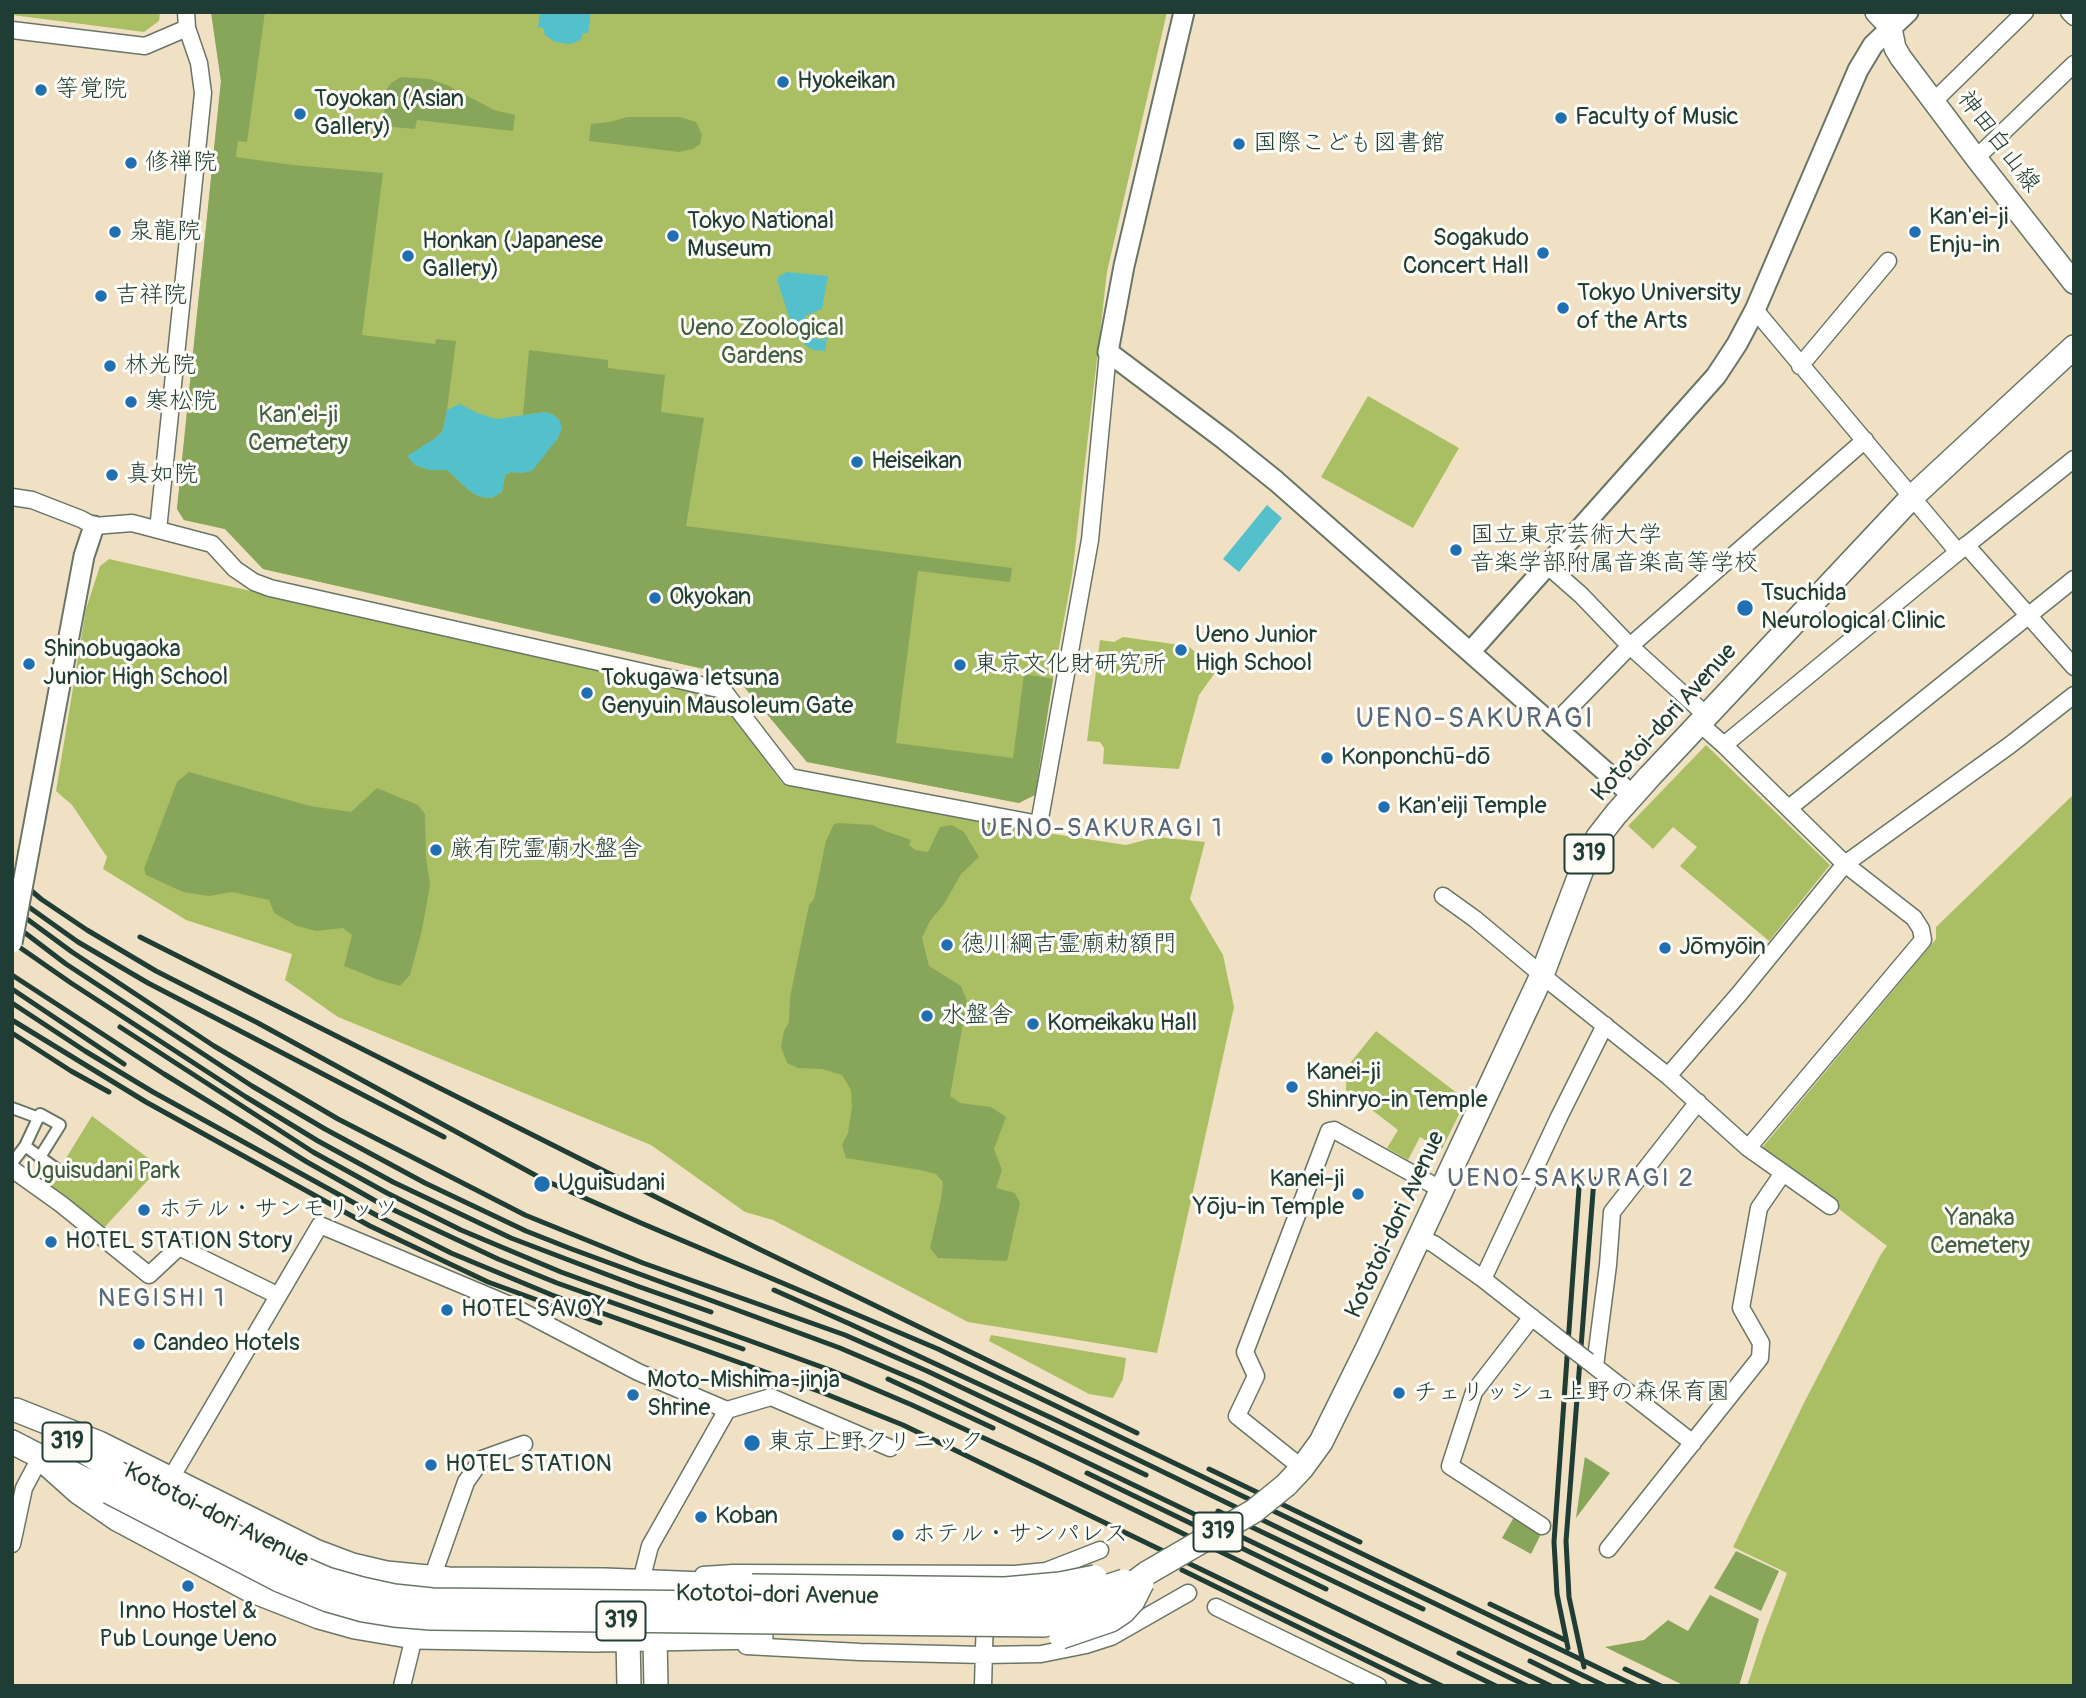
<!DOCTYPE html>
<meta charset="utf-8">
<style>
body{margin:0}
#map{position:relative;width:2086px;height:1698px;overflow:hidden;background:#f1e1c4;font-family:Pangolin,sans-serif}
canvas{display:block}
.frame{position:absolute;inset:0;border:14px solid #1f3d34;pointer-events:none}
</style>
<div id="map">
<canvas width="2086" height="1698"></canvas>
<div class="frame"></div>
</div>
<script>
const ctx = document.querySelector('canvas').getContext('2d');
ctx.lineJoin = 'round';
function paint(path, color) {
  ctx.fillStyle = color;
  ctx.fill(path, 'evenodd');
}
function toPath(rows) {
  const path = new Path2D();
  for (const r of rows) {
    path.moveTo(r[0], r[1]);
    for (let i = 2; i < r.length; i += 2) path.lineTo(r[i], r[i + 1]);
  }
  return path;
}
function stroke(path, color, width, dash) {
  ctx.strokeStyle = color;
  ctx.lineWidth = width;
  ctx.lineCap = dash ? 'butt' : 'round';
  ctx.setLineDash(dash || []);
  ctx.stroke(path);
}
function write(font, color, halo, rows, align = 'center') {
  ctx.font = font + ' Pangolin,"Klee One",sans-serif';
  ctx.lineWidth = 6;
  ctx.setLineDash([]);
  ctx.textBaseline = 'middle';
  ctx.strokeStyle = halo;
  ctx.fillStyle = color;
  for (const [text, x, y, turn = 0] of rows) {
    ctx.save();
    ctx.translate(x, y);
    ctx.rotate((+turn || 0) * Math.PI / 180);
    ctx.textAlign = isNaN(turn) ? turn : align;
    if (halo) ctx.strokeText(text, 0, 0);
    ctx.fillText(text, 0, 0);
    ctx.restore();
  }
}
paint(toPath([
 [12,12,160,12,159,21,144,32,12,15],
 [211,12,1167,12,1107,272,1072,576,1032,794,1019,803,807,762,735,676,263,569,225,529,184,520,177,509,221,81],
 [1368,396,1459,448,1413,528,1321,477],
 [109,559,720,697,782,783,1047,833,1126,845,1157,837,1205,842,1190,899,1223,955,1234,1007,1157,1353,968,1322,773,1220,745,1212,651,1145,338,1017,285,980,292,954,186,920,103,869,107,857,72,805,56,791,86,609,100,566],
 [1123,637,1188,646,1217,670,1199,695,1179,769,1103,764,1104,748,1100,742,1087,741,1100,640,1114,642],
 [1706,745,1830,865,1769,941,1680,866,1697,847,1673,827,1653,849,1628,826],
 [2074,794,2074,1686,1747,1686,1763,1637,1787,1573,1733,1547,1806,1399,1881,1254,1887,1246,1761,1149,1936,939,1936,927],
 [1376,1031,1466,1100,1442,1149,1420,1137,1408,1160,1387,1148,1398,1130,1346,1090,1347,1067],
 [92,1116,160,1167,102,1230,47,1189],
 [991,1335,1126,1358,1123,1379,1113,1398,1089,1394,989,1341]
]), '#aabf64');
paint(toPath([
 [211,12,265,12,247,142,238,141,236,157,293,165,383,173,362,335,435,344,436,339,456,341,447,410,443,430,437,437,408,456,415,465,429,470,447,470,471,492,481,497,492,498,502,492,505,475,511,472,522,473,560,421,554,415,545,412,523,415,529,350,608,360,608,368,665,375,661,412,704,418,686,526,1012,568,1010,582,918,571,896,743,1013,758,1024,674,1053,679,1035,795,1019,803,807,762,735,676,263,569,225,529,184,520,177,509,221,81],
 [401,77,429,79,447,85,494,110,515,115,513,131,417,120,415,129,383,126,386,90,391,83],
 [627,117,680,117,696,122,702,135,700,144,693,149,679,152,589,141,591,124,610,122],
 [189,772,310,806,351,812,377,788,418,805,425,814,426,857,430,885,422,930,410,975,400,986,379,980,344,966,352,935,343,928,316,931,297,926,274,913,269,900,232,892,209,896,183,892,146,875,144,869,177,782],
 [839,823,872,825,885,831,911,840,909,845,915,850,928,852,940,827,952,825,964,832,979,857,961,874,944,904,930,921,922,938,929,966,961,986,967,1001,950,1096,960,1103,991,1107,1006,1117,994,1149,1002,1170,996,1188,1015,1193,1020,1203,1007,1261,938,1258,930,1248,941,1199,943,1182,936,1174,920,1170,846,1158,842,1145,848,1133,852,1106,851,1090,842,1075,822,1069,798,1068,787,1063,781,1047,784,1031,789,1022,790,997,809,905,814,899,826,841,834,824],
 [1585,1457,1610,1473,1576,1518,1585,1456],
 [1514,1517,1542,1532,1531,1554,1502,1538],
 [1736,1551,1779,1571,1761,1611,1714,1588],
 [1710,1595,1759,1619,1739,1686,1685,1686,1605,1647,1644,1640,1668,1620,1688,1631]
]), '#87a65a');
paint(toPath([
 [540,12,591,12,588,33,583,33,581,39,574,43,568,44,555,42,545,35,543,28,538,27],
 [787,272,828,276,822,309,805,316,807,337,823,340,824,337,827,338,825,351,814,350,806,346,794,332,778,283,778,277],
 [460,404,477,413,497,419,545,412,554,415,560,421,562,428,558,438,532,471,522,473,511,472,505,475,502,492,492,498,481,497,471,492,447,470,429,470,415,465,407,456,437,437,443,430,447,410],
 [1267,505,1282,518,1239,572,1223,559]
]), '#53c0cb');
const pedestrian = toPath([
 [12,1108,39,1118],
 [40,1157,58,1170],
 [12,1163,25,1146,40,1114,60,1125,40,1157,25,1146]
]);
const minor = toPath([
 [2069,12,2074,17],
 [12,30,145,46,187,28],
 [1933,102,2025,12],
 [1976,158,2074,64],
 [1755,310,1958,552,2074,459],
 [1800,366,1888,261],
 [12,497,32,500,81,519,94,526,132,523,212,544,235,569,254,582,270,588,723,690,790,777,1039,824,1090,540,1108,352],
 [158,530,203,93,199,63,187,28,186,12],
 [1966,545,2074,667],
 [1548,566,1581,595,1630,646,1706,715],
 [1699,723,1724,745,1958,552],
 [1553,725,1630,646,1865,440],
 [1724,745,1845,864,1914,918,1921,929,1923,940,1748,1148],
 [1789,808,2074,579],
 [1443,896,1475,919,1554,985,1668,1076,1748,1148,1830,1206],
 [1668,1076,1739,994,1845,864,2010,745,2074,695],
 [12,1169,61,1204,149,1275,179,1247,277,1295],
 [1420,1238,1434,1244,1483,1279,1559,1117,1605,1025],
 [1483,1279,1562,1341],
 [1532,1317,1474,1392,1450,1466,1542,1526],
 [1588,1361,1693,1443],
 [1595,1366,1608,1265,1612,1212,1698,1102],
 [1302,1468,1237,1416,1256,1376,1245,1352,1329,1131,1334,1130,1442,1190],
 [171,1478,320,1225,510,1305,638,1372,727,1410,771,1397,890,1448],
 [12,1544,24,1488,40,1458],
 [1608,1549,1760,1358,1761,1343,1741,1308,1759,1208,1783,1173],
 [703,1575,733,1573,1015,1574,1046,1571,1100,1550],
 [432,1578,466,1482,482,1459,524,1444],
 [650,1580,641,1581,650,1546,727,1410],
 [1216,1607,1378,1686],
 [746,1646,860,1652,984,1655,1041,1654,1086,1645,1111,1637,1188,1593],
 [402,1686,414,1637],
 [983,1686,985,1615]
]);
const tertiary = toPath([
 [1184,12,1124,266,1108,352,1225,440,1276,481,1632,795],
 [1471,651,1716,376,1737,344,1755,310,1858,70,1873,45,1908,12],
 [29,851,84,556,94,526]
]);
const secondary = toPath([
 [1876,12,1891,28,1895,48,1901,58,1976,158,2074,283]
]);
const primary = toPath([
 [16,1410,99,1443,315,1551,352,1565,386,1573,449,1579,605,1580,752,1586],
 [12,1442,109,1492],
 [69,1442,118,1473],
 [40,1458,78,1492,117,1519,250,1590,319,1617,355,1627,414,1637,595,1640,761,1637],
 [1286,1485,1302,1468,1321,1442,1368,1347,1542,975,1584,864,1598,837,1616,814,1650,776,1912,497,2074,347],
 [652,1625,655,1639,656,1686],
 [629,1686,628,1640,632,1625]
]);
stroke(pedestrian, '#687666', 14);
stroke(minor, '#687666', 19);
stroke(tertiary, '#687666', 23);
stroke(secondary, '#687666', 24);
stroke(primary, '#687666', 26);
stroke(pedestrian, '#fff', 10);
stroke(minor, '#fff', 16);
stroke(tertiary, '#fff', 19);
stroke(secondary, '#fff', 21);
stroke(primary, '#fff', 23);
stroke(toPath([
 [12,874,41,899,87,930,156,971,258,1023,544,1180,641,1223,938,1349,1636,1686],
 [12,895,78,942,148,983,444,1137],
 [12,908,72,952,214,1046,338,1119,525,1215,643,1263,845,1335,927,1371,1146,1475],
 [12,923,66,964,252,1086,325,1129,425,1183,526,1231,569,1248,840,1348,922,1383,1551,1686],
 [140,937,759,1249,1137,1433],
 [12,942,71,983,246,1097,318,1141,393,1182,511,1238,637,1286,711,1312],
 [12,975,164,1074,307,1162,381,1204,498,1259,557,1283,743,1349],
 [12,989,124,1064],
 [12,1003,85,1051,153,1092,376,1215,451,1253,552,1295,821,1392,903,1425,1442,1686],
 [12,1020,146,1102,370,1226,488,1282,600,1323],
 [120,1027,313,1152,387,1193,461,1230,561,1272,830,1370,912,1405,1036,1462,1496,1686],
 [12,1033,71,1071,109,1092],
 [774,1290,850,1324,1056,1420,1605,1686],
 [888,1379,993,1428],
 [1209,1469,1360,1542],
 [1087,1473,1326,1589],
 [1218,1511,1423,1609],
 [1182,1570,1418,1686],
 [1490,1604,1565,1640],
 [1568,1648,1557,1594,1554,1542,1580,1174],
 [1459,1653,1527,1686],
 [1530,1661,1580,1686],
 [1584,1667,1569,1597,1566,1541,1594,1179],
 [1625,1669,1661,1686]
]), '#1f3d34', 5);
const minorBridge = toPath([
 [1562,1341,1588,1361]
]);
const tertiaryBridge = toPath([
 [12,943,29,851]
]);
const primaryBridge = toPath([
 [118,1473,242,1540,290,1563,327,1579,362,1589,394,1596,432,1600,1012,1606,1038,1605,1069,1599,1124,1581],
 [109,1492,279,1580,328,1600,363,1610,394,1615,431,1618,1044,1625,1076,1617,1107,1603,1147,1573,1254,1511,1286,1485],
 [752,1586,1005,1589,1060,1584,1095,1577],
 [1061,1637,1111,1620,1123,1612,1133,1601,1142,1583]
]);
stroke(minorBridge, '#687666', 19, []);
stroke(tertiaryBridge, '#687666', 23, []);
stroke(primaryBridge, '#687666', 26, []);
stroke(minorBridge, '#fff', 16);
stroke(tertiaryBridge, '#fff', 19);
stroke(primaryBridge, '#fff', 23);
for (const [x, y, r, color] of [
 [783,82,7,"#1f6fb2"],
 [41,90,7,"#1f6fb2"],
 [300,114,7,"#1f6fb2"],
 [1561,118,7,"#1f6fb2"],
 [1239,144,7,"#1f6fb2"],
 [131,163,7,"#1f6fb2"],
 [115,232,7,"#1f6fb2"],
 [1915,232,7,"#1f6fb2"],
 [673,236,7,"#1f6fb2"],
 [1543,253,7,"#1f6fb2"],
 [408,256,7,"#1f6fb2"],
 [101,296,7,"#1f6fb2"],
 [1563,308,7,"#1f6fb2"],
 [110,366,7,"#1f6fb2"],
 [131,402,7,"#1f6fb2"],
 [857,462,7,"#1f6fb2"],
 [112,475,7,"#1f6fb2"],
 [1456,550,7,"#1f6fb2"],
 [655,598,7,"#1f6fb2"],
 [1745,608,9,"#1f6fb2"],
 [1181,650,7,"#1f6fb2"],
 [29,664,7,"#1f6fb2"],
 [960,665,7,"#1f6fb2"],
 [587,693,7,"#1f6fb2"],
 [1327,758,7,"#1f6fb2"],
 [1384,807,7,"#1f6fb2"],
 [436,850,7,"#1f6fb2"],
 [947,945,7,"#1f6fb2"],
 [1665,948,7,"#1f6fb2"],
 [927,1016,7,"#1f6fb2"],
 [1033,1024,7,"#1f6fb2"],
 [1292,1087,7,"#1f6fb2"],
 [542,1184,9,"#1f6fb2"],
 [1358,1194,7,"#1f6fb2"],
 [144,1210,7,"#1f6fb2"],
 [51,1242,7,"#1f6fb2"],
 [447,1310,7,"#1f6fb2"],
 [139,1344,7,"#1f6fb2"],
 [1399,1393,7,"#1f6fb2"],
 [633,1395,7,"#1f6fb2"],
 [752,1443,9,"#1f6fb2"],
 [431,1465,7,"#1f6fb2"],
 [701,1517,7,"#1f6fb2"],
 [898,1535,7,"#1f6fb2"],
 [188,1586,7,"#1f6fb2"]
]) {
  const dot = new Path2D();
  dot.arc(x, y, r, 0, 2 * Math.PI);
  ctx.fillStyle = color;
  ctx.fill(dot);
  stroke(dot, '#fdfcf7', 2.5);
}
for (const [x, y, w] of [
 [1589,854,49],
 [67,1442,49],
 [1218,1532,49],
 [621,1621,49]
]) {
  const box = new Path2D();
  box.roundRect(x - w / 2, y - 19.5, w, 39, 5);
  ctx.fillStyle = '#fdfcf7';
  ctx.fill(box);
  stroke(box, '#1f3d34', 2);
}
write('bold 23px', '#1f3d34', null, [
 ["319",1589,854],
 ["319",67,1442],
 ["319",1218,1532],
 ["319",621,1621]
]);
write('24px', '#1f3d34', '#fdfcf7', [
 ["Hyokeikan",797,82],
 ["等覚院",55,90],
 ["Toyokan (Asian",314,100],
 ["Gallery)",314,128],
 ["Faculty of Music",1575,118],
 ["国際こども図書館",1253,144],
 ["修禅院",145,163],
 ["Kan'ei-ji",1929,218],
 ["Enju-in",1929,246],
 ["Tokyo National",687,222],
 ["Museum",687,250],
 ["泉龍院",129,232],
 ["Sogakudo",1529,239,"right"],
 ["Concert Hall",1529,267,"right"],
 ["Honkan (Japanese",422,242],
 ["Gallery)",422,270],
 ["Tokyo University",1577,294],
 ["of the Arts",1577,322],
 ["吉祥院",115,296],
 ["林光院",124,366],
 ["寒松院",145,402],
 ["Heiseikan",871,462],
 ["真如院",126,475],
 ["国立東京芸術大学",1470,536],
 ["音楽学部附属音楽高等学校",1470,564],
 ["Tsuchida",1761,594],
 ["Neurological Clinic",1761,622],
 ["Okyokan",669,598],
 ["Ueno Junior",1195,636],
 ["High School",1195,664],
 ["Shinobugaoka",43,650],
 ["Junior High School",43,678],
 ["東京文化財研究所",974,665],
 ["Tokugawa Ietsuna",601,679],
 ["Genyuin Mausoleum Gate",601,707],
 ["Konponchū-dō",1341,758],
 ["Kan'eiji Temple",1398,807],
 ["厳有院霊廟水盤舎",450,850],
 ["徳川綱吉霊廟勅額門",961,945],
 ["Jōmyōin",1679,948],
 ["水盤舎",941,1016],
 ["Komeikaku Hall",1047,1024],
 ["Kanei-ji",1306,1073],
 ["Shinryo-in Temple",1306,1101],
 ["Kanei-ji",1344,1180,"right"],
 ["Yōju‑in Temple",1344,1208,"right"],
 ["Uguisudani",558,1184],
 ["ホテル・サンモリッツ",158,1210],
 ["HOTEL STATION Story",65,1242],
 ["HOTEL SAVOY",461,1310],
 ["Candeo Hotels",153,1344],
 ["Moto-Mishima-jinja",647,1381],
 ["Shrine",647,1409],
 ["チェリッシュ 上野の森保育園",1413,1393],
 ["東京上野クリニック",768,1443],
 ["HOTEL STATION",445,1465],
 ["Koban",715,1517],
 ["ホテル・サンパレス",912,1535],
 ["Inno Hostel &",188,1612,"center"],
 ["Pub Lounge Ueno",188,1640,"center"]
], 'left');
write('24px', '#1f3d34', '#fdfcf7', [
 ["神田白山線",1998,142,53],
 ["Kototoi-dori Avenue",1665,723,-48],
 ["Kototoi-dori Avenue",1396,1225,-65],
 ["Kototoi-dori Avenue",216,1516,27],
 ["Kototoi-dori Avenue",777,1596,1]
]);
write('24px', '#425e40', '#fdfcf7', [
 ["Ueno Zoological",762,329],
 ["Gardens",762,357],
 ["Kan'ei-ji",298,416],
 ["Cemetery",298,444],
 ["Uguisudani Park",103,1172],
 ["Yanaka",1980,1219],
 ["Cemetery",1980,1247]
]);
ctx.letterSpacing = '2px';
write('26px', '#586778', '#fdfcf7', [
 ["UENO-SAKURAGI 1",1102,829],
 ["UENO-SAKURAGI 2",1571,1179],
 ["NEGISHI 1",162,1299]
]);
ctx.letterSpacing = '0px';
ctx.letterSpacing = '2px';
write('28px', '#586778', '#fdfcf7', [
 ["UENO-SAKURAGI",1475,720]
]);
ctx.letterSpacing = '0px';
</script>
